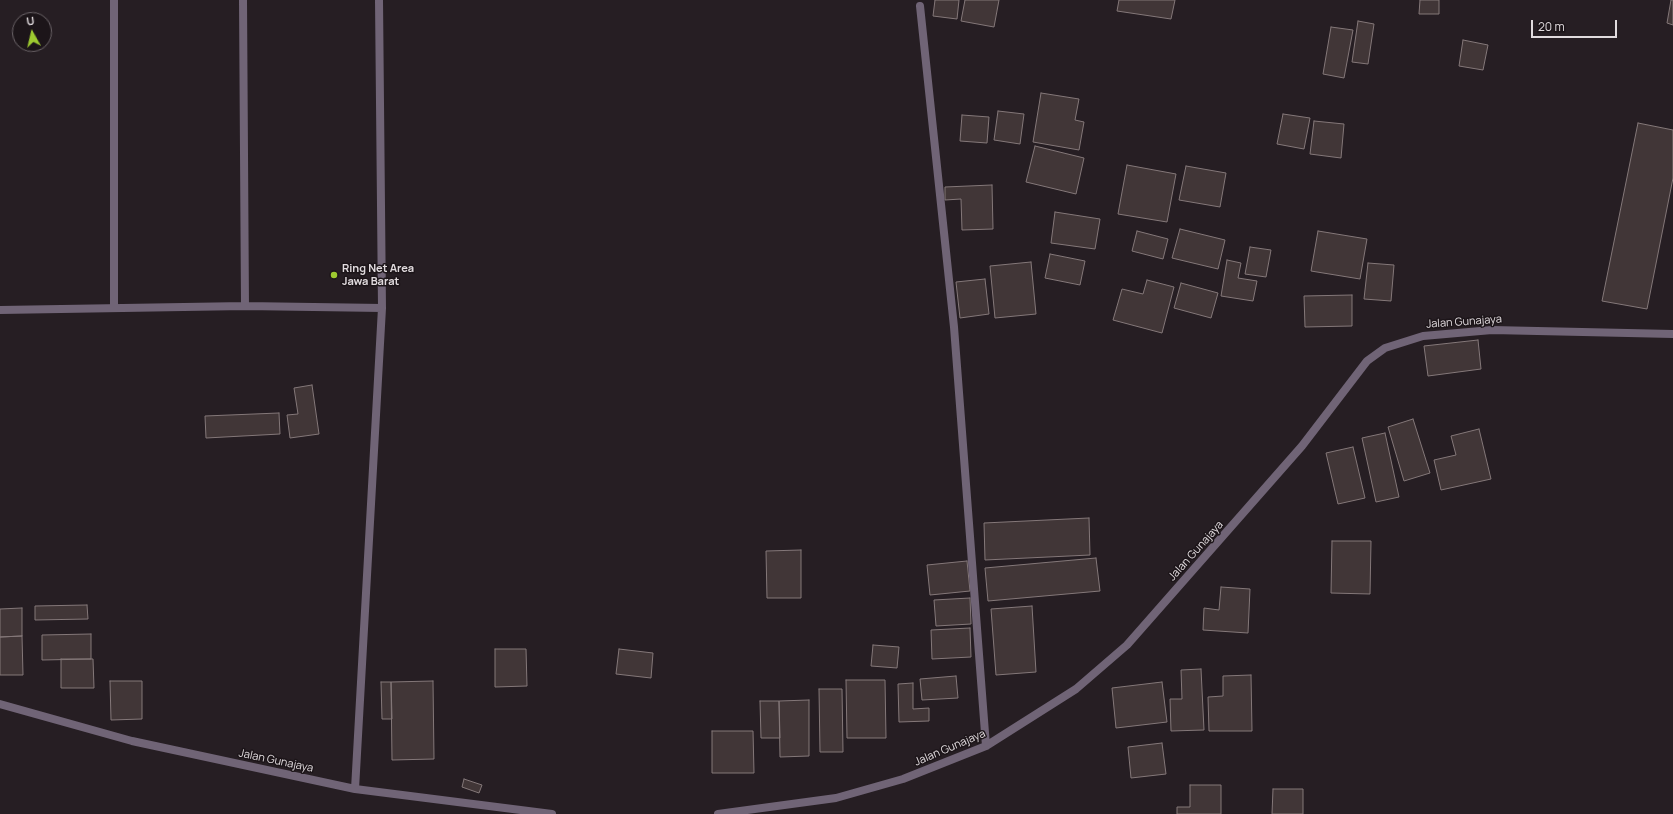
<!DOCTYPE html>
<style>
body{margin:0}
#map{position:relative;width:1673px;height:814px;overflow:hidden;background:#261e23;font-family:Manrope,sans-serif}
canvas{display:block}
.north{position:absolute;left:12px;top:12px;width:40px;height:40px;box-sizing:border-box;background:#1c1519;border:1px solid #6b6468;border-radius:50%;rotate:352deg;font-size:11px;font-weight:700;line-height:16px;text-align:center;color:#e1dbde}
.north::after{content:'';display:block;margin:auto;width:14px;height:18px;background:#9dca30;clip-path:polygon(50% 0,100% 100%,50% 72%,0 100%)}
.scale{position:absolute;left:1531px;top:20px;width:86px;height:18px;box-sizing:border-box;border:2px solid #e1dbde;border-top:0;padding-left:5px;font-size:12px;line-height:14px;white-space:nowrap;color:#e1dbde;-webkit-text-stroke:3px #1c1519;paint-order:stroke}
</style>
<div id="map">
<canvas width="1673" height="814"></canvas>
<div class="north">U</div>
<div class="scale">20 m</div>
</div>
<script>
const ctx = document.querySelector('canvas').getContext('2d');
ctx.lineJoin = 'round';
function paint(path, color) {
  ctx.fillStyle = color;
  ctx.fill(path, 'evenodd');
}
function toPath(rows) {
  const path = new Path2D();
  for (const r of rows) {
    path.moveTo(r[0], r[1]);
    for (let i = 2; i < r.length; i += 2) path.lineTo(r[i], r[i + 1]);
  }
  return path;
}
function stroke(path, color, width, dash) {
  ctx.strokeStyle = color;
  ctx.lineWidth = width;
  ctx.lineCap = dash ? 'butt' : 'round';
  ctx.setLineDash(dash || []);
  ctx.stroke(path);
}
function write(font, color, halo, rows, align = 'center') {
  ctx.font = font + ' Manrope,sans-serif';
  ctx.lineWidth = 3;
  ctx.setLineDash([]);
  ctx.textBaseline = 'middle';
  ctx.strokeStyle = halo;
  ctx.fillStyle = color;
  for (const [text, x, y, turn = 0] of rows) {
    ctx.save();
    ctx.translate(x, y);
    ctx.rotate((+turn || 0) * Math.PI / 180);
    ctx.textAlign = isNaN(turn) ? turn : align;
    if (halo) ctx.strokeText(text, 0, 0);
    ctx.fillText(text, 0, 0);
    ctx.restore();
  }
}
const building = toPath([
 [935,0,959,0,957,19,933,16,935,0],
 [965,0,999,0,994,27,961,21,965,0],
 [1119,0,1175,0,1171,19,1117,11,1119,0],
 [1420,0,1439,0,1439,14,1419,14,1420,0],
 [1671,0,1673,0,1673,25,1667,23,1671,0],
 [1358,21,1374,24,1368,64,1352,62,1358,21],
 [1331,27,1353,30,1344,78,1323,74,1331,27],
 [1463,40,1488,45,1483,70,1459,66,1463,40],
 [1041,93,1079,99,1075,120,1084,122,1079,150,1033,142,1041,93],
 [998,111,1024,114,1020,144,994,140,998,111],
 [1283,114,1310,118,1304,149,1277,144,1283,114],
 [962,115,989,117,987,143,960,141,962,115],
 [1314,121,1344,124,1341,158,1310,154,1314,121],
 [1638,123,1673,130,1673,178,1647,309,1602,301,1638,123],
 [1035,146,1084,158,1076,194,1026,182,1035,146],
 [1127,165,1176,174,1167,222,1118,214,1127,165],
 [1186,166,1226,173,1220,207,1179,200,1186,166],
 [992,185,993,229,962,230,961,199,945,200,945,187,992,185],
 [1055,212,1100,219,1095,249,1051,243,1055,212],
 [1180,229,1225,240,1218,269,1172,258,1180,229],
 [1137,231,1168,239,1163,259,1132,251,1137,231],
 [1318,231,1367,239,1360,279,1311,271,1318,231],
 [1250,247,1271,250,1266,277,1245,274,1250,247],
 [1050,254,1085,261,1080,285,1045,278,1050,254],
 [1227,260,1241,263,1238,278,1257,281,1253,301,1221,296,1227,260],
 [1031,262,1036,314,995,318,990,266,1031,262],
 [1368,263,1394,265,1391,301,1364,299,1368,263],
 [985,279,989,314,960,318,956,282,985,279],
 [1147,280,1174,287,1162,333,1113,320,1122,289,1143,294,1147,280],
 [1181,283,1218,293,1211,318,1174,308,1181,283],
 [1352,295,1352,326,1305,327,1304,296,1352,295],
 [1478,340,1481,369,1428,376,1424,346,1478,340],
 [312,385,319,434,290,438,287,415,298,414,294,388,312,385],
 [279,413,280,434,206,438,205,416,279,413],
 [1413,419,1430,473,1404,481,1388,427,1413,419],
 [1479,429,1491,479,1441,490,1434,460,1456,455,1451,436,1479,429],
 [1385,433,1399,497,1376,502,1362,438,1385,433],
 [1353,447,1365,498,1338,504,1326,453,1353,447],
 [1089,518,1090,555,985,560,984,523,1089,518],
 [1332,541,1371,541,1370,594,1331,593,1332,541],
 [801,550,801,598,767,598,766,551,801,550],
 [1096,558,1100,591,988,601,985,568,1096,558],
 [967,561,970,591,930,595,927,565,967,561],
 [1221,587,1250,589,1248,633,1203,630,1204,608,1219,610,1221,587],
 [970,598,971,624,936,626,934,600,970,598],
 [87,605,88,619,35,620,35,606,87,605],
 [1032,606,1036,672,996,675,991,609,1032,606],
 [22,608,22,636,0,637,0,609,22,608],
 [970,628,971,657,932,659,931,630,970,628],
 [91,634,91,659,42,660,42,635,91,634],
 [22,636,23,675,0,675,0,637,22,636],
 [873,645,899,647,897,668,871,666,873,645],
 [495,649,526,649,527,686,495,687,495,649],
 [619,649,653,653,651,678,616,674,619,649],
 [61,659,93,659,94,688,61,688,61,659],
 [1201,669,1204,730,1171,731,1170,699,1182,699,1181,670,1201,669],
 [1251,675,1252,731,1209,731,1208,697,1223,696,1223,676,1251,675],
 [956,676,958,698,922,700,920,679,956,676],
 [846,680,885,680,886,738,847,738,846,680],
 [110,681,142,681,142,719,111,720,110,681],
 [433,681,434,759,392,760,391,682,433,681],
 [381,682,391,682,392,719,382,719,381,682],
 [1162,682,1167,722,1116,728,1112,688,1162,682],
 [913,683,913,709,929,708,929,721,899,722,898,684,913,683],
 [819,689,842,689,843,752,820,752,819,689],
 [809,700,809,756,780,757,779,701,809,700],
 [760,701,779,701,780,738,761,738,760,701],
 [712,731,753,731,754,773,712,773,712,731],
 [1162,743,1166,774,1131,778,1128,747,1162,743],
 [464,779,482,785,479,793,462,787,464,779],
 [1190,785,1221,785,1221,814,1177,814,1177,807,1190,807,1190,785],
 [1273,789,1303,789,1303,814,1272,814,1273,789]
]);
paint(building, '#413637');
stroke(building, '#847879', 1);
stroke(toPath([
 [114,0,114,308],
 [920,6,954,327,986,746],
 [245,306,382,308],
 [0,310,245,306,243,0],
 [0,704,132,741,355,789,552,814],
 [355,789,382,308,379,0],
 [718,814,836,798,903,779,986,746,1076,689,1127,645,1302,446,1367,361,1385,348,1423,336,1492,330,1673,334]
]), '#706476', 8);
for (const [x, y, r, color] of [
 [334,275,4,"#9dca30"]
]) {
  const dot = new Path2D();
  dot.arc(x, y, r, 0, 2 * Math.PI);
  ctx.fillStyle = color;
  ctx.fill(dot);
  stroke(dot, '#1c1519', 1.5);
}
write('bold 11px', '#e1dbde', '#1c1519', [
 ["Ring Net Area",342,269],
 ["Jawa Barat",342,282]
], 'left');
write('11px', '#e1dbde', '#1c1519', [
 ["Jalan Gunajaya",1464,322,-4],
 ["Jalan Gunajaya",1196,551,-48],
 ["Jalan Gunajaya",950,748,-23],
 ["Jalan Gunajaya",276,761,12]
]);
</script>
